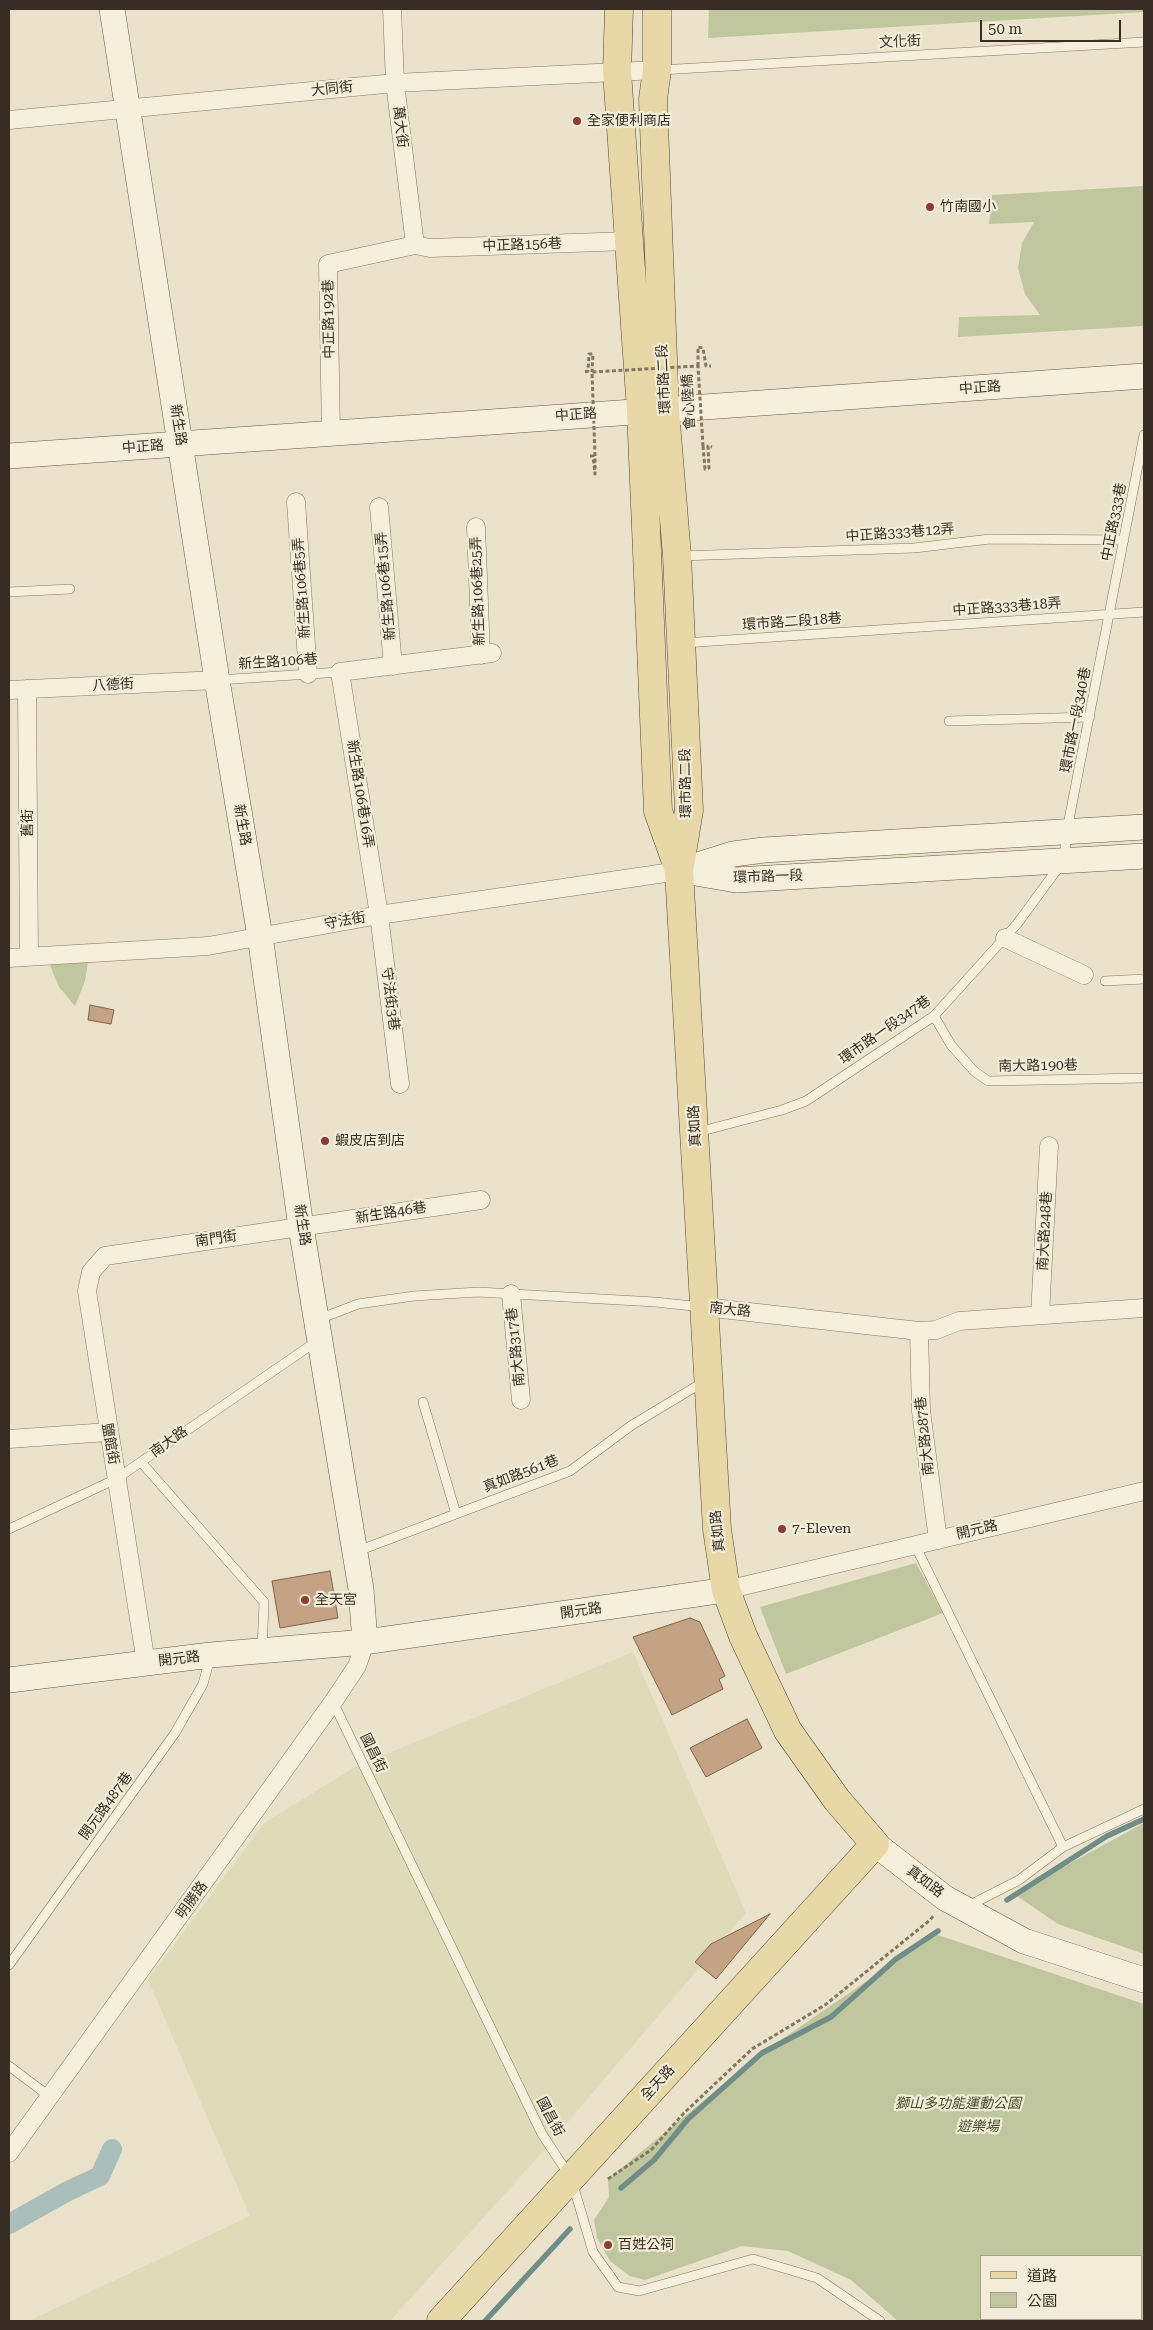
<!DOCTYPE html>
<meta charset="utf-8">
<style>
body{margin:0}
#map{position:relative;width:1153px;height:2330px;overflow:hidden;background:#eae2ca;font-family:"Roboto Serif","Noto Sans TC",serif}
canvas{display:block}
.frame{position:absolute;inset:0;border:10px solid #372d22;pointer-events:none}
.legend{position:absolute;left:980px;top:2255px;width:162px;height:65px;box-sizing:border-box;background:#f2ecd9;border:1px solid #a7a090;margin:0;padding:6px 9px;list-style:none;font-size:15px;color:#372d22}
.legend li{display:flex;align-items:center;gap:10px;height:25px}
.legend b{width:25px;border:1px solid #a7a090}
.scale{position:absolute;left:980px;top:20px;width:141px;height:22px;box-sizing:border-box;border:2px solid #372d22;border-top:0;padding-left:6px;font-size:15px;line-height:18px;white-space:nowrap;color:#372d22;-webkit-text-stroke:4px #f2ecd9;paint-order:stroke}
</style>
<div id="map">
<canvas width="1153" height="2330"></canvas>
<div class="frame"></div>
<ul class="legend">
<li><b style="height:6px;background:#e8d7a7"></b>道路</li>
<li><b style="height:14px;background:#c0c79f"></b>公園</li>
</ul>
<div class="scale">50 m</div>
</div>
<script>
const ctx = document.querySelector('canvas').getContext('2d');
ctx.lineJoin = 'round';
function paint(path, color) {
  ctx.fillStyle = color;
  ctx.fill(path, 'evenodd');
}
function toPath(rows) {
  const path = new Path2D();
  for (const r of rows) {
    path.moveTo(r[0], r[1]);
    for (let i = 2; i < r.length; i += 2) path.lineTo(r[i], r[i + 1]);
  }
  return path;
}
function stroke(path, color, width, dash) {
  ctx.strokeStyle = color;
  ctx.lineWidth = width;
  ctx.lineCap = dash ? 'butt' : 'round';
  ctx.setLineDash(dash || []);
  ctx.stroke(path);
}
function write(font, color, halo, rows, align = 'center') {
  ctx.font = font + ' "Roboto Serif","Noto Sans TC",serif';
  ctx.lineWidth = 4.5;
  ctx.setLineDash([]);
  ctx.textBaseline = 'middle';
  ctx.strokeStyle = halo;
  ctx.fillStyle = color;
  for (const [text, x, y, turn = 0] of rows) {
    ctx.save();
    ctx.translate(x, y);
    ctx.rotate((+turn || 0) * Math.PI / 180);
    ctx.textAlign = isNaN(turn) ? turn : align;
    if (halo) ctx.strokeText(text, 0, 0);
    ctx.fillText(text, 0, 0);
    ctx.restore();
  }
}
paint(toPath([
 [633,1652,746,1913,531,2165,390,2321,29,2321,250,2216,148,1980,264,1823,355,1767]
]), '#dfdbb8');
paint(toPath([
 [709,9,1144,9,1144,12,708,38],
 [1144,186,1144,326,958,337,959,317,1040,315,1025,294,1018,268,1022,243,1034,222,989,224,992,195],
 [88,962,85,981,75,1006,59,987,49,963],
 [916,1563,943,1613,786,1674,760,1607],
 [1144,1823,1144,1954,1058,1924,1014,1894],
 [935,1934,1144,2004,1144,2321,898,2321,851,2280,788,2251,742,2246,645,2280,630,2276,610,2261,597,2238,594,2220,609,2197,608,2179,762,2053],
 [1142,2256,1142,2319,982,2319,982,2256]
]), '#c0c79f');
stroke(toPath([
 [1007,1900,1107,1836,1144,1819],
 [621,2188,654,2160,688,2119,762,2053,831,2017,896,1959,938,1931],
 [485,2321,570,2229]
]), '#718d87', 5.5);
stroke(toPath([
 [9,2224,68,2191,100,2176,112,2149]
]), '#aabfba', 20);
const building = toPath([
 [90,1005,114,1010,111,1024,88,1020,90,1005],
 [330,1571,338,1618,280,1628,272,1581,330,1571],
 [690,1618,700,1622,725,1676,719,1679,723,1689,672,1715,633,1637,690,1618],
 [747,1719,762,1748,706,1777,690,1748,747,1719],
 [770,1914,716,1979,695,1962,711,1944,770,1914]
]);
paint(building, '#c4a284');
stroke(building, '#816249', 1);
const lane = toPath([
 [660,70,1144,42],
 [680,556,914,548,990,539,1124,540],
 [9,592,70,589],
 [684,643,1144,612],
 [218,680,340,672],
 [949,721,1090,717],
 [1105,981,1144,979],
 [934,1016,951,1045,974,1071,988,1081,1144,1078],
 [698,1132,782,1110,806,1101,934,1016,1017,924,1064,860,1067,830,1144,435],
 [319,1319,358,1304,414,1296,478,1292,655,1302,702,1307],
 [423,1402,456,1514],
 [141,1462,264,1602,262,1650],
 [9,1529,116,1479,317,1341],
 [915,1545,1063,1847],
 [355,1552,570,1471,632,1425,705,1381],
 [333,1702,542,2134,571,2178,593,2252,618,2287,639,2291,753,2259,817,2278,880,2321],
 [968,1906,1019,1880,1063,1847,1144,1809],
 [9,1965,175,1733,203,1684,210,1658],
 [9,2066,49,2096]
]);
const street = toPath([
 [392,9,395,83,415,245],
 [9,120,395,83,657,70],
 [331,434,328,264,415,245,430,248,629,241],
 [296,502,308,674],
 [379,507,393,666],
 [476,527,481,655],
 [27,689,29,956],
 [9,690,217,680],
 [1005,938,1084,975],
 [9,958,208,946,379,915,679,871],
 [400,1084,379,915,340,672,492,653],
 [511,1294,521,1400],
 [704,1307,919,1331,936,1330,959,1321,1144,1308],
 [1040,1315,1049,1146],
 [919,1331,921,1411,938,1540],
 [9,1439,108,1432],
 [726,1590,1144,1491],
 [146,1663,87,1291,91,1272,105,1256,481,1200],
 [9,2153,333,1702,357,1666,365,1642]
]);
const secondary = toPath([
 [112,9,217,680,260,936,301,1227,361,1589,365,1642],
 [9,456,1144,376],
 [679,871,733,854,764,850,1144,827],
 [684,871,736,880,1144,856],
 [9,1680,211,1655,365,1642,726,1590],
 [875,1844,945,1898,1024,1941,1144,1980]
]);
const primary = toPath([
 [619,9,617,72,641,410,658,811,678,867],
 [441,2321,875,1844,837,1800,788,1731,743,1636,726,1590,717,1529,679,871,689,810,677,556,665,411,653,99,657,70,657,9]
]);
stroke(lane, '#857660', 10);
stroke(street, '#857660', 19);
stroke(secondary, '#675743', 26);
stroke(primary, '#534434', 29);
stroke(toPath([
 [698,366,698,347,703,348,706,366,711,366],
 [585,372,588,371,589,354,593,354,592,372],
 [703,446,705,469,709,468,708,446,712,447],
 [590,456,593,456,595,474,595,456],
 [608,2179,651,2150,684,2113,752,2049,825,2005,930,1920,934,1915]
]), '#857660', 3, [4, 2.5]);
stroke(lane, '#f6efdc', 9);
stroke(street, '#f6efdc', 18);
stroke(secondary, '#f6efdc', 25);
stroke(primary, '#e8d7a7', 28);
stroke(toPath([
 [595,456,592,372,698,366,703,446]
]), '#857660', 3, [4, 2.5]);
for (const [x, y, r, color] of [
 [577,121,5,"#8d3b37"],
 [930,207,5,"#8d3b37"],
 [325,1141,5,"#8d3b37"],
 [782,1529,5,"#8d3b37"],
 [305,1600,5,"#8d3b37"],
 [608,2245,5,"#8d3b37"]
]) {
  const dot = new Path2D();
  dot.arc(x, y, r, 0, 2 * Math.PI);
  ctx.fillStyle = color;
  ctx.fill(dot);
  stroke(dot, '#f2ecd9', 2);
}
write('14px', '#372d22', '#f2ecd9', [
 ["文化街",900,42,-3],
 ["大同街",332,89,-6],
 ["萬大街",400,127,83],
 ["中正路156巷",522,245,-2],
 ["中正路192巷",329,319,-91],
 ["環市路二段",664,379,-93],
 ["中正路",980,388,-4],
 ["會心陸橋",689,402,-93],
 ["中正路",576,415,-4],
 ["新生路",178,425,81],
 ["中正路",143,447,-4],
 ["中正路333巷",1114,522,-79],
 ["中正路333巷12弄",900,533,-4],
 ["新生路106巷15弄",386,586,-95],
 ["新生路106巷5弄",302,588,-94],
 ["新生路106巷25弄",478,591,-92],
 ["中正路333巷18弄",1007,607,-4],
 ["環市路二段18巷",792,622,-4],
 ["新生路106巷",278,662,-4],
 ["八德街",113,685,-3],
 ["環市路一段340巷",1076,720,-79],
 ["環市路二段",686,783,-91],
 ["新生路106巷16弄",360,794,81],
 ["舊街",28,823,-90],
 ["新生路",242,825,80],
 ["環市路一段",768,877,-2],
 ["守法街",345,921,-10],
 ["守法街3巷",390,999,83],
 ["環市路一段347巷",885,1030,-35],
 ["南大路190巷",1038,1066,-1],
 ["真如路",695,1126,-93],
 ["新生路46巷",391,1213,-9],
 ["新生路",302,1225,81],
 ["南大路248巷",1045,1231,-87],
 ["南門街",216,1239,-8],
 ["南大路",730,1310,6],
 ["南大路317巷",516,1347,-96],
 ["南大路287巷",925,1436,-96],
 ["南大路",169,1442,-35],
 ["鹽館街",110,1444,80],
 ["真如路561巷",521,1474,-21],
 ["開元路",977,1530,-13],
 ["真如路",718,1531,-96],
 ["開元路",581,1611,-8],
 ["開元路",179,1659,-7],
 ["國昌街",373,1753,64],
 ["開元路487巷",106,1806,-54],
 ["真如路",925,1882,37],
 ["明勝路",192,1900,-54],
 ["全天路",658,2083,-48],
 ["國昌街",550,2117,62]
]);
write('14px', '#372d22', '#f2ecd9', [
 ["全家便利商店",587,121],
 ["竹南國小",940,207],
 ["蝦皮店到店",335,1141],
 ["7-Eleven",792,1529],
 ["全天宮",315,1600],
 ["百姓公祠",618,2245]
], 'left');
write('italic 14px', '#45512b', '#f2ecd9', [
 ["獅山多功能運動公園",958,2104],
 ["遊樂場",978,2127]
]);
</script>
